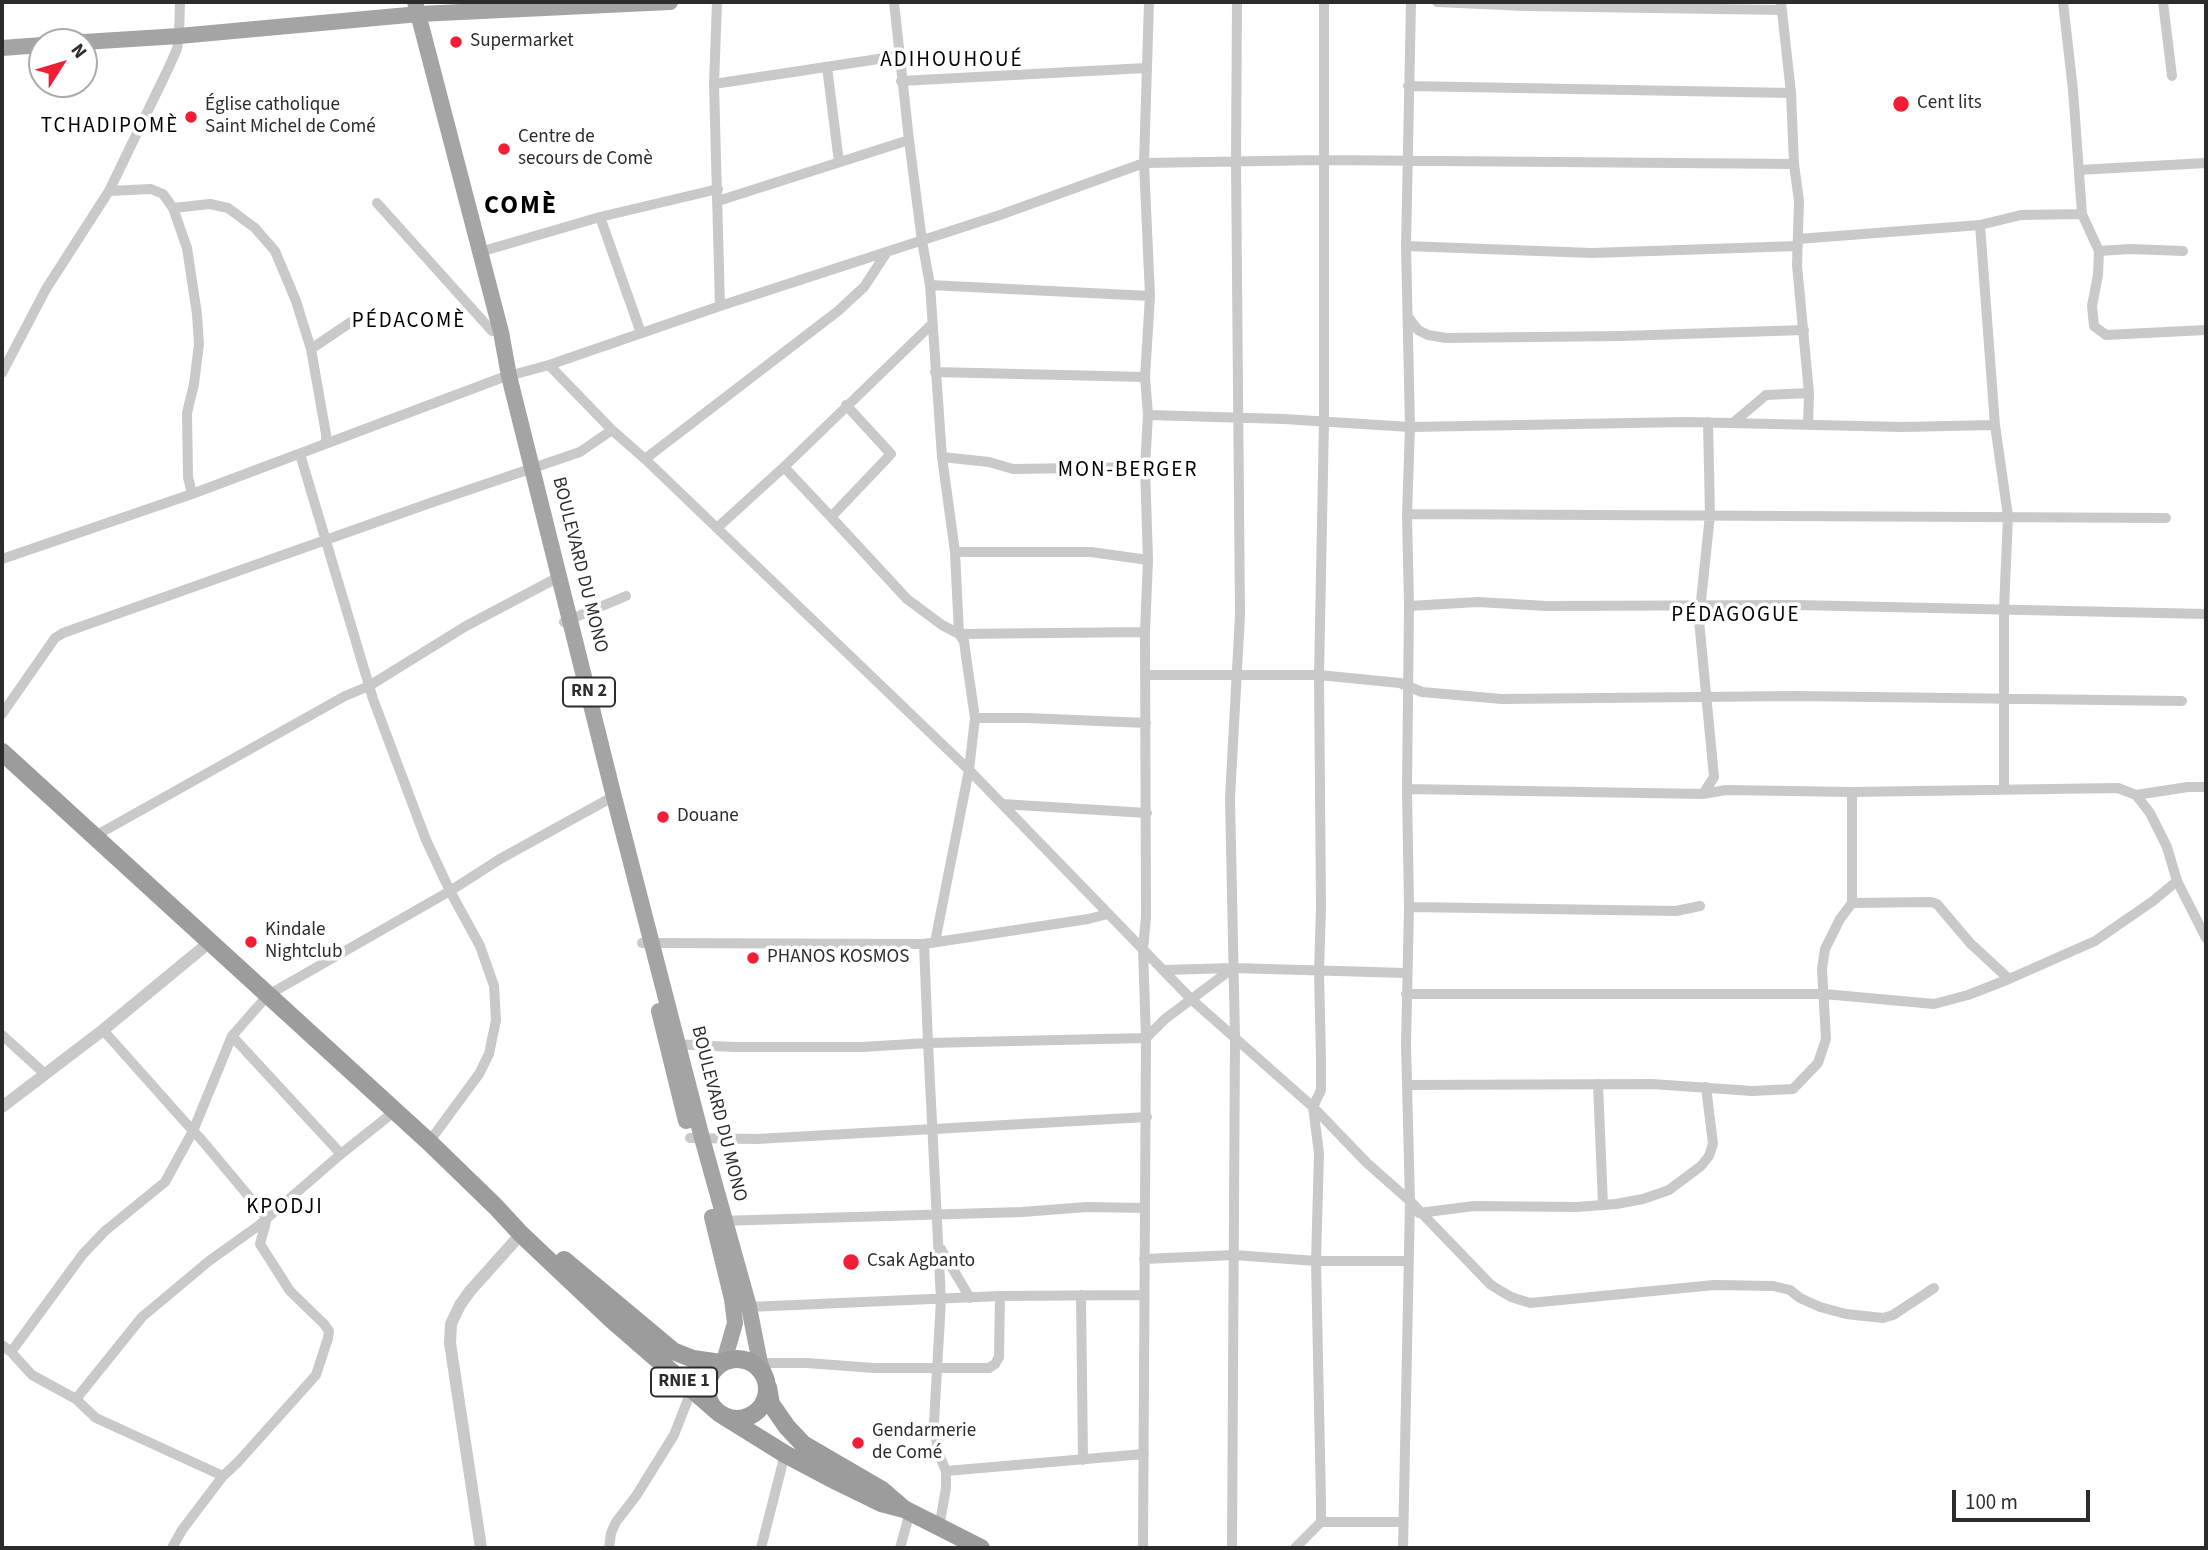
<!DOCTYPE html>
<meta charset="utf-8">
<style>
body{margin:0}
#map{position:relative;width:2208px;height:1550px;overflow:hidden;background:#fff;font-family:"Source Sans 3",sans-serif}
canvas{display:block}
.frame{position:absolute;inset:0;border:4px solid #2c2c2c;pointer-events:none}
.north{position:absolute;left:28px;top:28px;width:70px;height:70px;box-sizing:border-box;background:#fff;border:2px solid #ababab;border-radius:50%;rotate:53deg;font-size:19px;font-weight:700;line-height:28px;text-align:center;color:#2c2c2c}
.north::after{content:'';display:block;margin:auto;width:24px;height:32px;background:#f31e35;clip-path:polygon(50% 0,100% 100%,50% 72%,0 100%)}
.scale{position:absolute;left:1952px;top:1490px;width:138px;height:32px;box-sizing:border-box;border:4px solid #2c2c2c;border-top:0;padding-left:9px;font-size:21px;line-height:24px;white-space:nowrap;color:#2c2c2c;-webkit-text-stroke:5px #fff;paint-order:stroke}
</style>
<div id="map">
<canvas width="2208" height="1550"></canvas>
<div class="frame"></div>
<div class="north">N</div>
<div class="scale">100 m</div>
</div>
<script>
const ctx = document.querySelector('canvas').getContext('2d');
ctx.lineJoin = 'round';
function toPath(rows) {
  const path = new Path2D();
  for (const r of rows) {
    if (r.length === 3) {
      path.moveTo(r[0] + r[2], r[1]);
      path.arc(r[0], r[1], r[2], 0, 2 * Math.PI);
      continue;
    }
    path.moveTo(r[0], r[1]);
    for (let i = 2; i < r.length; i += 2) path.lineTo(r[i], r[i + 1]);
  }
  return path;
}
function stroke(path, color, width, dash) {
  ctx.strokeStyle = color;
  ctx.lineWidth = width;
  ctx.lineCap = dash ? 'butt' : 'round';
  ctx.setLineDash(dash || []);
  ctx.stroke(path);
}
function write(font, color, halo, rows, align = 'center') {
  ctx.font = font + ' "Source Sans 3",sans-serif';
  ctx.lineWidth = 7;
  ctx.setLineDash([]);
  ctx.textBaseline = 'middle';
  ctx.strokeStyle = halo;
  ctx.fillStyle = color;
  for (const [text, x, y, turn = 0] of rows) {
    ctx.save();
    ctx.translate(x, y);
    ctx.rotate((+turn || 0) * Math.PI / 180);
    ctx.textAlign = isNaN(turn) ? turn : align;
    if (halo) ctx.strokeText(text, 0, 0);
    ctx.fillText(text, 0, 0);
    ctx.restore();
  }
}
stroke(toPath([
 [717,2,714,84,720,306],
 [894,2,909,140,922,241,930,285,942,457,955,552,959,634,964,641,966,656,975,718,969,770,935,942],
 [1437,2,1525,6,1782,10],
 [2063,2,2073,90,2082,214,2099,251,2098,275,2092,306,2094,326,2106,335,2206,330],
 [2163,2,2172,76],
 [827,67,839,162],
 [901,81,1146,68],
 [714,84,898,56],
 [1408,86,1791,93],
 [2079,170,2206,163],
 [109,191,151,189,163,194,173,208,187,248,197,314,199,344,194,384,187,413,188,477,192,494],
 [718,201,909,140],
 [377,203,492,331],
 [173,208,210,204,228,208,255,228,275,251,296,301,311,349,326,434,326,444],
 [600,217,641,333],
 [1980,225,1995,425,2008,516,2004,609,2004,790],
 [1798,239,1980,225,2021,215,2082,214],
 [1406,246,1592,253,1798,246],
 [2099,251,2130,249,2183,251],
 [480,252,600,217,718,189],
 [930,285,1150,296],
 [1409,318,1418,330,1428,335,1446,338,1621,336,1804,330],
 [311,349,351,322],
 [549,365,612,430,645,459,969,770,1191,999,1313,1107,1367,1163,1410,1201,1491,1285,1511,1297,1530,1303,1714,1285,1773,1286,1790,1290,1800,1298,1820,1307,1846,1314,1883,1318,1893,1315,1934,1288],
 [935,372,1145,377],
 [2,373,46,289,109,191,169,67,177,49,179,36,180,2],
 [1148,415,1284,419,1410,427,1686,422,1902,427,1995,425],
 [1734,422,1766,395,1809,393,1797,265,1799,201,1794,164,1791,93,1781,2],
 [1808,425,1809,393],
 [300,454,373,699,426,840,450,891,480,946,494,986,496,1020,489,1054,479,1074,429,1142],
 [942,457,989,462,1013,469,1145,467],
 [645,459,838,311,864,287,887,252],
 [784,467,831,517,891,454,846,405],
 [1407,514,2166,518],
 [831,517,907,599,942,625,959,634,1145,632],
 [717,528,784,467,931,325],
 [955,552,1091,552,1148,560],
 [2,559,192,494,501,378,549,365,720,306,1000,215,1144,163,1323,160,1794,164],
 [1409,606,1478,602,1547,606,1796,605,2206,614],
 [564,622,626,596],
 [1146,675,1319,675,1400,683,1422,692,1502,699,1796,696,2182,701],
 [2,714,55,638,63,633,433,502,580,452,612,430],
 [975,718,1027,718,1146,723],
 [1407,789,1703,794,1726,790,1852,792,2118,788,2136,795,2188,787,2206,787],
 [1703,794,1714,777,1699,620,1710,515,1708,422],
 [2136,795,2150,813,2167,847,2177,881,2206,938],
 [1002,804,1147,813],
 [95,836,345,696,369,686,466,626,553,580],
 [1852,903,1931,902,1937,904,1970,943,2009,979],
 [1409,907,1676,911,1700,906],
 [642,943,924,944,1088,919,1108,914],
 [1165,970,1233,968,1406,973],
 [1406,994,1824,994,1934,1004,1968,995,2009,979,2095,941,2153,901,2177,881],
 [103,1030,193,1131,232,1036,268,995,450,891,500,859,607,800],
 [2,1035,45,1074],
 [232,1036,341,1154],
 [1146,1038,1143,949,1146,917,1145,632,1148,560,1145,467,1148,415,1145,377,1150,296,1144,163,1149,2],
 [1146,1038,1165,1019,1233,968],
 [673,1044,734,1047,862,1047,928,1043,924,944],
 [1598,1084,1603,1205],
 [1407,1085,1652,1084,1752,1091,1793,1089,1818,1063,1826,1039,1822,969,1825,949,1840,919,1852,903,1852,792],
 [690,1138,757,1139,1147,1117],
 [1419,1213,1474,1206,1577,1207,1616,1204,1643,1199,1669,1190,1701,1166,1709,1156,1713,1144,1706,1087],
 [719,1221,1022,1212,1087,1207,1144,1208],
 [941,1249,970,1298],
 [1144,1259,1234,1255,1316,1261,1409,1261],
 [1081,1295,1083,1460],
 [749,1307,1000,1296,1144,1295],
 [2,1345,11,1352,83,1254,105,1231,165,1182,193,1131,200,1138,267,1218,260,1244,290,1291,324,1324,329,1331,328,1338,316,1375,238,1462,223,1476,182,1530,172,1548],
 [11,1352,32,1375,76,1399,96,1418,223,1476],
 [760,1363,807,1363,874,1368,989,1368,995,1364,999,1357,1000,1296],
 [76,1399,142,1317,209,1261,258,1226,341,1154,395,1111],
 [946,1471,1144,1454],
 [1321,1522,1403,1522],
 [939,1528,946,1488,946,1471,938,1452,934,1422,941,1300,928,1043,1146,1038,1143,1548],
 [609,1548,611,1533,616,1522,636,1496,674,1435,692,1389],
 [761,1548,785,1454],
 [900,1548,910,1512],
 [1232,1548,1235,1038,1230,798,1240,615,1236,162,1237,2],
 [1295,1548,1321,1522,1321,1503,1316,1261,1319,1153,1313,1107,1321,1090,1321,1060,1319,971,1321,908,1319,675,1324,422,1324,2],
 [1403,1548,1410,1201,1406,1044,1409,907,1407,789,1409,606,1407,514,1410,427,1406,246,1411,2]
]), '#c9c9c9', 10);
stroke(toPath([
 [2,1107,103,1030,211,941],
 [481,1548,450,1343,451,1324,460,1305,470,1291,521,1234]
]), '#c9c9c9', 12);
stroke(toPath([
 [415,2,501,332,509,376,614,797,702,1138,749,1307,760,1363,767,1381],
 [84,42,179,36,419,14,670,2],
 [2,48,42,45],
 [659,1011,686,1121],
 [712,1217,732,1299,735,1323,724,1361]
]), '#a4a4a4', 16);
stroke(toPath([
 [2,752,429,1142,496,1207,521,1234,612,1320,719,1413,785,1454,836,1481,881,1503,904,1509],
 [564,1260,673,1351,693,1359,721,1363],
 [737,1389,30],
 [768,1387,771,1404,787,1427,803,1444,882,1490,904,1509,981,1548]
]), '#9c9c9c', 18);
for (const [x, y, r, color] of [
 [456,42,7,"#f31e35"],
 [1901,104,9,"#f31e35"],
 [191,117,7,"#f31e35"],
 [504,149,7,"#f31e35"],
 [663,817,7,"#f31e35"],
 [251,942,7,"#f31e35"],
 [753,958,7,"#f31e35"],
 [851,1262,9,"#f31e35"],
 [858,1443,7,"#f31e35"]
]) {
  const dot = new Path2D();
  dot.arc(x, y, r, 0, 2 * Math.PI);
  ctx.fillStyle = color;
  ctx.fill(dot);
  stroke(dot, '#fff', 2.5);
}
for (const [x, y, w] of [
 [589,692,52],
 [684,1382,66]
]) {
  const box = new Path2D();
  box.roundRect(x - w / 2, y - 14.5, w, 29, 5);
  ctx.fillStyle = '#fff';
  ctx.fill(box);
  stroke(box, '#2c2c2c', 2);
}
write('bold 18px', '#2c2c2c', null, [
 ["RN 2",589,692],
 ["RNIE 1",684,1382]
]);
write('19px', '#2c2c2c', '#fff', [
 ["Supermarket",470,42],
 ["Cent lits",1917,104],
 ["Église catholique",205,106],
 ["Saint Michel de Comé",205,128],
 ["Centre de",518,138],
 ["secours de Comè",518,160],
 ["Douane",677,817],
 ["Kindale",265,931],
 ["Nightclub",265,953],
 ["PHANOS KOSMOS",767,958],
 ["Csak Agbanto",867,1262],
 ["Gendarmerie",872,1432],
 ["de Comé",872,1454]
], 'left');
write('19px', '#2c2c2c', '#fff', [
 ["BOULEVARD DU MONO",579,565,76],
 ["BOULEVARD DU MONO",718,1114,76]
]);
ctx.letterSpacing = '2px';
write('21px', '#000', '#fff', [
 ["ADIHOUHOUÉ",952,61],
 ["TCHADIPOMÈ",110,127],
 ["PÉDACOMÈ",409,322],
 ["MON-BERGER",1128,471],
 ["PÉDAGOGUE",1736,616],
 ["KPODJI",285,1208]
]);
ctx.letterSpacing = '0px';
ctx.letterSpacing = '2px';
write('bold 26px', '#000', '#fff', [
 ["COMÈ",521,207]
]);
ctx.letterSpacing = '0px';
</script>
